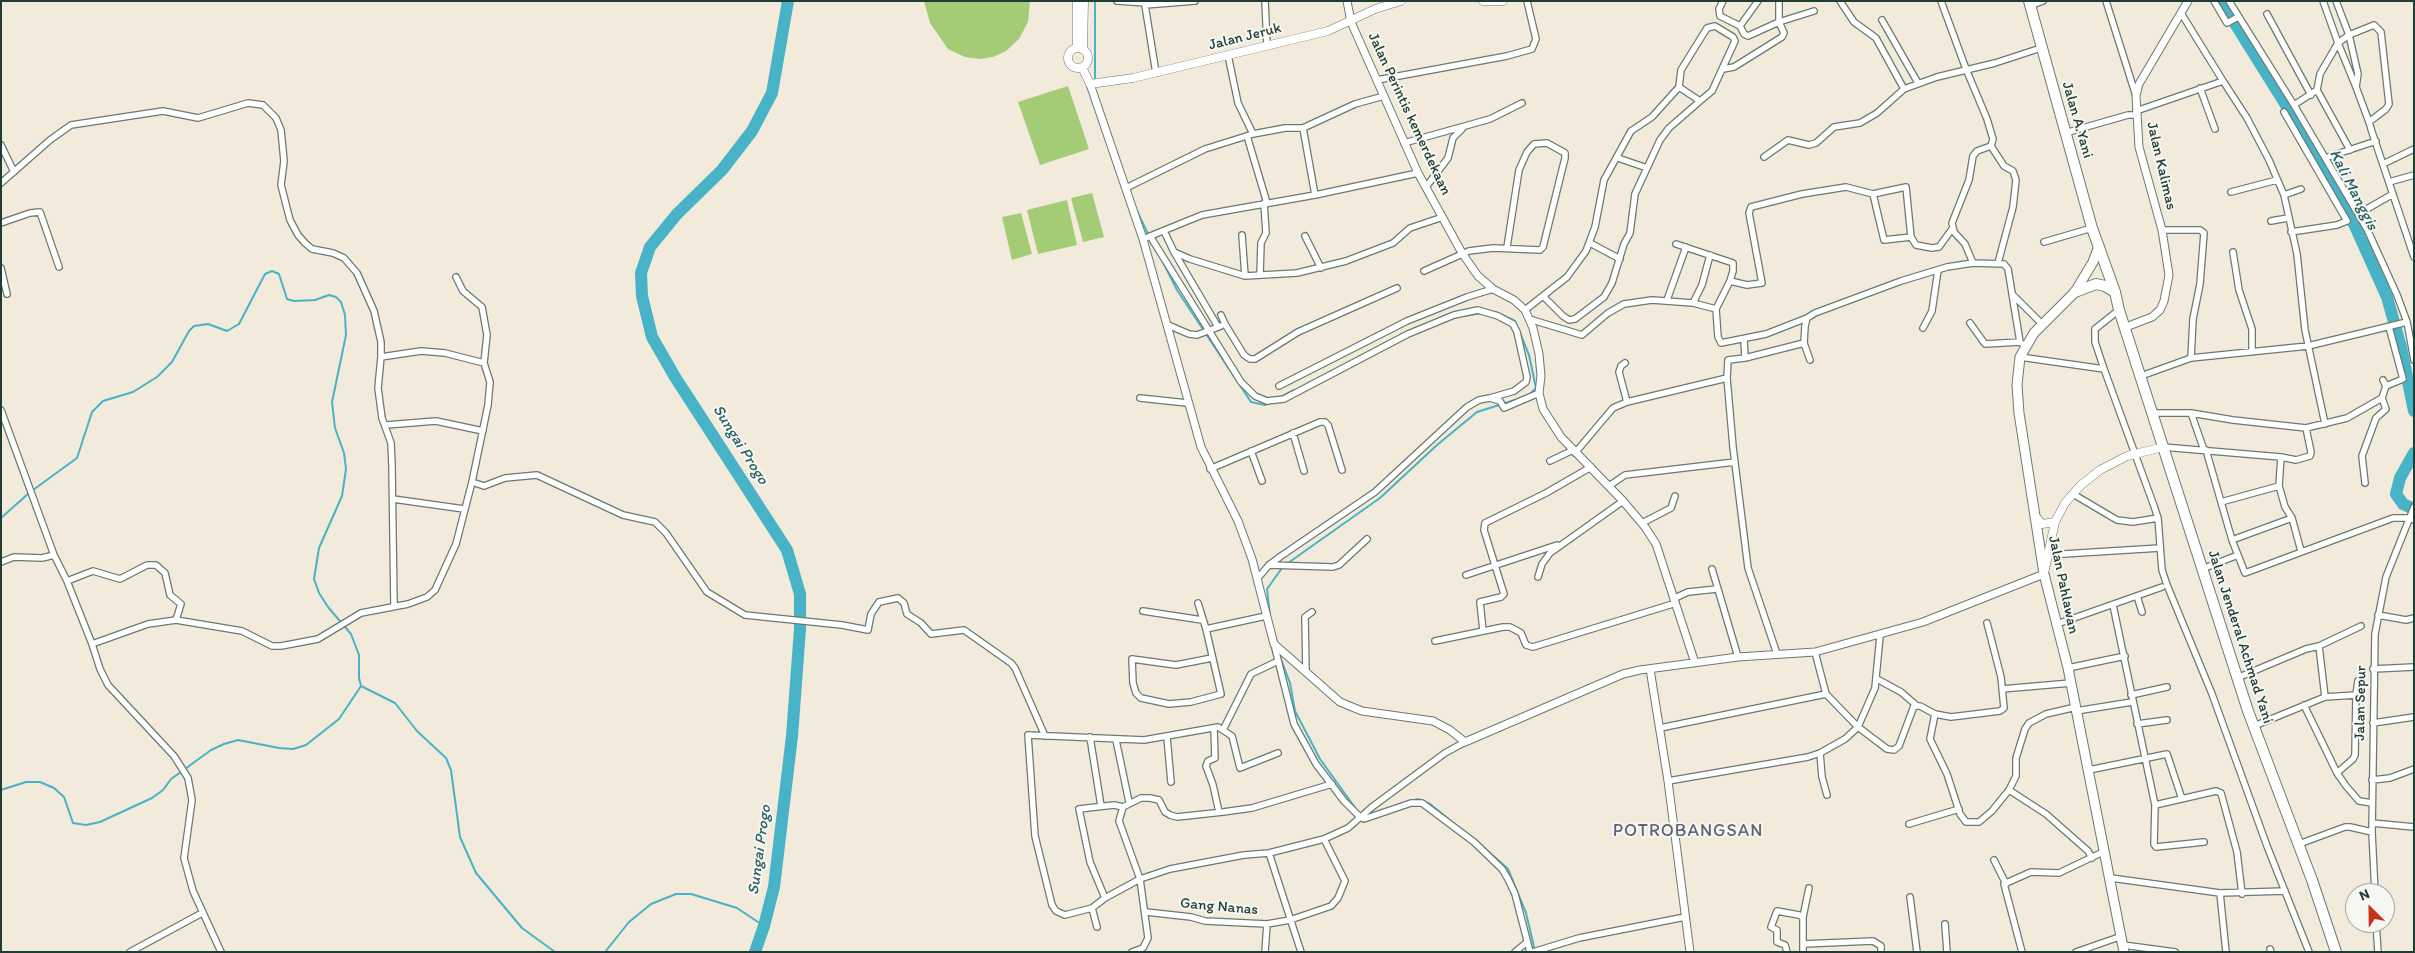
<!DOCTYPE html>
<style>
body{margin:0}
#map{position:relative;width:2415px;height:953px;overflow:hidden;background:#f2ebdb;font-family:Itim,sans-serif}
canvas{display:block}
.frame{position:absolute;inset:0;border:2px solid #1f3d34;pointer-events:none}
.north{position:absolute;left:2345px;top:883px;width:50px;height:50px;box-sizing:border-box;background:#f6f6f2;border:1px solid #a0aca6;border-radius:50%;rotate:337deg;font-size:14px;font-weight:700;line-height:20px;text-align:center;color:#1f3d34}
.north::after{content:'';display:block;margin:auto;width:18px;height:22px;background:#c8321e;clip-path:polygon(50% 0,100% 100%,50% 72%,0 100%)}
</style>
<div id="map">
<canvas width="2415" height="953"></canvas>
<div class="frame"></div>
<div class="north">N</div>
</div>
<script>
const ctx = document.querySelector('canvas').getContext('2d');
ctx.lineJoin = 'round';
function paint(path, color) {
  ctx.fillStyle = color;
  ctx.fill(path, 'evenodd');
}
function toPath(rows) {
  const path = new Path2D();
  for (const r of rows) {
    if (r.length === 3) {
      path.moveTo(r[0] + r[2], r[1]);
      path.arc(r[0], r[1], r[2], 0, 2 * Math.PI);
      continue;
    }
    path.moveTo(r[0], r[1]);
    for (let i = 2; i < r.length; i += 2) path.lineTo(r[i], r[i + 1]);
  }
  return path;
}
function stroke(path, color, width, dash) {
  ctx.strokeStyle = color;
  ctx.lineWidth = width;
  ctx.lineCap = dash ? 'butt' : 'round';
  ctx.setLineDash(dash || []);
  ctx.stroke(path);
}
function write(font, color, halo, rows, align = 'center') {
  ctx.font = font + ' Itim,sans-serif';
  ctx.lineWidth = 4;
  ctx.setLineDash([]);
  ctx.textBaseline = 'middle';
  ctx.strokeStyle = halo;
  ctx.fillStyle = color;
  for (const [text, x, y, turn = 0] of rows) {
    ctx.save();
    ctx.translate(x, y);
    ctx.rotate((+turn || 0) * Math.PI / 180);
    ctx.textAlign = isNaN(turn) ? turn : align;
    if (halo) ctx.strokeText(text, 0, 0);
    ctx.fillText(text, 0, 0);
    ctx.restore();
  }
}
paint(toPath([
 [924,1,1030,1,1028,22,1019,39,1006,51,993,57,980,59,965,57,948,49,930,23],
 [1068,86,1089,149,1040,165,1018,102],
 [1092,193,1104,237,1083,242,1071,198],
 [1067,200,1077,245,1038,254,1027,210],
 [1021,213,1032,254,1012,260,1002,217]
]), '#a4cb76');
stroke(toPath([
 [1095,81,1095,1],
 [1136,209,1149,236],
 [1161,258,1177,290,1251,402,1265,405,1270,403],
 [1492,312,1496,312,1515,321,1517,326],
 [1463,316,1483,313],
 [1520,333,1529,355,1536,388,1529,395],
 [1281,397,1294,390],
 [33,490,77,458,92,412,103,401,133,392,157,377,172,362,189,331,194,326,208,324,227,331,239,324,265,274,272,271,279,274,287,299,294,301,315,300,329,295,336,297,341,302,345,315,346,335,332,402,335,428,344,453,346,469,342,496,319,548,314,579,319,593,328,607,351,634,359,655,359,678,361,686,395,703,417,731,446,758,451,770,460,837,476,873,522,928,555,952],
 [1,518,29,493],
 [1288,563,1380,498,1437,445,1477,412,1515,400],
 [1270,615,1267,589,1282,568],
 [1279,654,1290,683,1295,711,1320,759,1356,809],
 [185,769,211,750,224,744,238,740,279,748,293,749,306,745,339,719,361,686],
 [1,790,26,782,40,782,54,788,64,797,73,823,86,825,100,822,152,798,163,790,171,779,181,772],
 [1411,801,1418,799,1430,804,1463,831],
 [1481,845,1508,869,1526,913,1535,951],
 [605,952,629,922,651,904,676,894,691,894,737,908,764,926]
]), '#48b2c6', 2);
stroke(toPath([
 [2221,1,2326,169,2355,226,2387,297,2401,347,2414,411],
 [2414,453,2400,478,2396,494,2403,504,2414,509],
 [755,952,764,926,774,887,792,736,800,629,800,594,787,550,675,377,652,337,642,296,641,273,650,247,677,214,722,170,752,131,772,93,788,1]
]), '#48b2c6', 12);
const minor = toPath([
 [1117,1,1147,3],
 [1265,1,1267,45],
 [1723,1,1719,9,1720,16,1740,26,1744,34,1748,36,1779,22,1779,1],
 [1840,1,1854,22,1876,38,1904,89],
 [1941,1,1966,69,1987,119,1993,139,1991,146,1977,151,1973,156,1969,180,1952,223,1954,232,1965,244,1973,263],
 [2106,1,2136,96],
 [2214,1,2227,23,2238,17],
 [2229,1,2294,105,2367,229,2397,295,2407,322,2414,360],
 [2336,1,2349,35,2358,74,2356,87],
 [2030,6,2043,1],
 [2181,13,2223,81],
 [2267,14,2311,95],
 [1882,20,1918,83],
 [1740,26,1758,1],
 [1228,55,1238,103,1253,134],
 [1723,69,1734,67,1782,37,1784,33,1779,22,1814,11],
 [1156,73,1145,5,1195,1],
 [1377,80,1507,56,1532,49,1536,39,1527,1],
 [2200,88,2215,129],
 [2317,90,2350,150],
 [2294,105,2317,90,2320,74,2338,43,2323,1],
 [2136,111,2223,81,2247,118,2269,160,2284,195,2297,254,2305,330,2325,424],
 [2284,112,2347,221,2337,225,2291,232],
 [2369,122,2386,109,2389,104,2381,32,2374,25,2349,35,2338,43,2356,87,2369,122,2372,132,2414,257],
 [1303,128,1315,195],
 [2065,133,2128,115,2136,115],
 [1247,136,1267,203],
 [1404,143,1490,119,1522,103],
 [1,145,14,172],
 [1991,146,2004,166,2013,171,2016,180,2013,207,1998,263],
 [1764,157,1788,140,1809,145,1816,143,1834,127,1860,123,1877,113,1904,89,1937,77,1995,63,2041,48],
 [2325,158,2376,141],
 [2383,164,2414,149],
 [1647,168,1660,140,1669,128,1700,101],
 [2389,182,2414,175],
 [1,183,50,140,71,125,163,111,198,118,248,103,263,105,276,118,281,130,284,161,281,185,290,220,298,235,305,243,312,249,333,253,344,258,357,273,374,311,381,342,381,357],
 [1426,187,1448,158,1453,138,1462,129],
 [1126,188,1205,149,1253,134,1285,128,1303,128,1355,104,1384,96],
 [2231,192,2277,180],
 [2284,195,2301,189],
 [2358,214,2393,194],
 [2271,221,2288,218],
 [1,223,30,213,40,212,59,267],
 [2162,230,2200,230,2204,233,2200,284,2193,319,2191,358],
 [1164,231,1174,252,1190,259,1245,276,1297,273,1346,261,1393,243,1410,228,1443,217],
 [1242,235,1245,276],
 [1150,236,1241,382,1255,396,1267,401,1284,399,1408,334,1454,315,1478,310,1498,316,1513,324,1517,332,1527,377,1526,382,1514,391,1490,398],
 [1305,236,1321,268],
 [1911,237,1884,240,1873,194,1906,187,1911,237,1916,245,1932,248,1939,247,1952,229],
 [1143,239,1202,215,1315,195,1418,173],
 [2044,242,2092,228],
 [1590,243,1620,259],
 [1676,244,1733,263,1733,271,1730,281,1716,309,1718,337,1721,343,1766,334,1807,318],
 [1174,252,1218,327],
 [2233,252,2239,290,2252,329,2252,352],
 [1,268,7,294],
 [1424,271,1469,251,1493,248,1540,250,1543,247,1565,158,1565,153,1547,143,1534,144,1527,152,1519,170,1507,247],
 [1260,275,1261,243,1266,233,1264,203],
 [456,277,463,291,482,307,487,335,484,363],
 [1730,281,1747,285,1762,283,1749,213,1751,207,1802,194,1846,187,1873,194],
 [2013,295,2042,324],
 [1544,297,1563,316,1569,320,1575,319,1604,297,1612,283,1624,244,1630,233,1635,194,1647,168,1618,158],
 [1667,300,1686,247],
 [1693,303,1716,309],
 [1525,310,1567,277,1586,251,1595,227,1604,180,1631,131,1652,117,1679,87,1681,70,1707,28,1715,26,1733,37,1735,41,1712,91,1700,101,1679,87],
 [1221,315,1225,324,1244,355,1250,359,1255,359,1298,332,1397,288],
 [1529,319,1582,335,1608,313,1624,304,1652,300,1693,303,1702,285,1710,255],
 [1970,323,1985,344,2020,342],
 [1168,325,1189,334,1197,335,1221,326],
 [1923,328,1932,311,1938,270],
 [2020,357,2104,369,2154,506,2158,518,2162,570,2167,585,2212,694,2267,846,2309,952],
 [1745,358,1804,343],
 [1810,360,1804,343,1805,326,1807,318,1815,313,1901,281,1947,267,1973,263,2004,264,2008,269,2020,342,2026,347],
 [1625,363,1621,366,1619,372,1627,402],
 [2104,369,2095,342,2095,329,2119,310],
 [2141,376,2191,358,2308,346,2407,322],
 [1727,378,1728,360,1745,358,1744,340],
 [1279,386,1407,321,1467,297,1493,289],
 [2386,386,2403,379,2389,327],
 [1140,398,1187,403],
 [1,410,54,555],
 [2152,413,2191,413,2233,420,2306,428,2347,418,2382,398,2386,386,2383,380],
 [2191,413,2204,450],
 [386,425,436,421,483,431],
 [1293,433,1304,471],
 [2163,447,2281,457,2279,486,2285,507,2292,518,2301,551],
 [2206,450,2232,540,2245,573,2393,518,2409,518,2414,520],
 [1251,451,1262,481],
 [1575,453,1613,408,1627,402,1727,378,1733,447,1748,568,1777,654],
 [2281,457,2296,460,2310,456,2311,452,2306,428],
 [1550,461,1573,450],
 [1210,469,1320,422,1325,422,1328,425,1342,470],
 [472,482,484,486,505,478,537,475,623,515,655,522,666,533,707,592,745,615,842,625,868,630,871,614,879,602,898,598,904,603,907,614,921,623,931,634,964,630,1011,663,1015,668,1045,736],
 [2365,483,2362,456,2376,418,2386,409,2382,398],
 [1609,486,1625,475,1735,462],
 [2073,494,2117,520,2133,522,2158,518],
 [393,499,464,509],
 [2221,502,2279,486],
 [1642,523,1671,508,1675,496],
 [2232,540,2292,518],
 [2047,555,2160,548],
 [1,562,14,557,42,558,54,555,67,581,92,644,148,624,176,620,242,631,272,646,281,646,318,639,361,613,408,604,427,597,435,590,456,544,472,482,488,405,490,382,484,363,445,353,421,351,381,357,378,388,382,418,391,443,392,466,394,606],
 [1269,565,1333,567,1339,565,1367,539],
 [1712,569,1738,657],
 [2202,569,2238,555],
 [1466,575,1557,545],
 [1538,577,1542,564,1550,553,1623,501],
 [1257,579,1269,565,1281,556,1375,492,1467,407,1479,400,1490,398,1500,401,1504,408,1539,393],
 [67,581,93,571,120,579,147,565,156,565,165,573,170,595,181,604,176,620],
 [2137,596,2142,612],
 [1675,598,1688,592,1717,589],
 [1198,603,1206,629,1221,694,1191,702,1169,704,1141,698,1136,693,1133,683,1132,659,1176,665,1212,658],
 [2113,605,2155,805],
 [1143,611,1202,620],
 [2378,615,2406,620,2414,618],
 [2057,624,2162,587],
 [1206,629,1266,616],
 [1483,631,1480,602,1501,597,1504,594,1484,530,1485,523,1546,493,1591,467],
 [1435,641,1503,627,1510,627,1521,633,1526,645,1533,647,1676,603],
 [92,644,100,669,108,685,174,756,188,778,192,800,184,858,193,891,221,952],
 [1274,644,1294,724,1316,764,1344,801,1359,816,1364,819,1411,803,1422,803,1474,842,1502,869,1508,879,1515,894,1530,952],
 [2319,646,2325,697],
 [1815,652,1826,694,1858,727,1887,749,1894,750,1899,746,1914,706,1920,706,1935,714,1930,739,1947,774,1960,814,1966,822,1979,822,1992,811,2009,790,2016,776,2016,758,2025,729,2029,723,2046,714,2076,707],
 [2068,668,2125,656],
 [2373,669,2414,667],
 [1306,672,1305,617,1312,612],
 [2237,678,2306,649,2319,646,2361,626],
 [1877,679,1901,692,1916,705],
 [2002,689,2071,683],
 [2131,695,2167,687],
 [2356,695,2358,681],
 [2304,705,2337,773,2346,786,2359,801,2372,803],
 [2076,711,2132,702],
 [1935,714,1951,717,2000,711,2004,708,2001,677,1987,623],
 [2373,723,2414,717],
 [2137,724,2167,720],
 [2254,726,2325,697,2356,695,2355,755,2353,759,2337,773],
 [1214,728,1215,758,1208,761,1206,766,1213,785,1219,812],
 [1660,728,1826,694],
 [1223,730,1251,674,1278,661],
 [1090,737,1101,806],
 [1167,737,1171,782],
 [1116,740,1129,802],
 [1278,753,1240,768,1232,736,1218,727,1144,740,1028,735,1035,836,1052,905,1056,911,1065,915,1092,908,1105,898,1140,879,1170,869,1244,855,1269,853,1324,839,1348,828,1372,807,1445,753,1465,742],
 [1820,753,1822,777,1827,795],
 [2089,770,2167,754,2182,799],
 [2372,780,2390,778,2414,769],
 [1668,781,1808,757,1820,753,1845,739,1858,727,1875,688,1880,636],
 [2009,790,2046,814,2088,851,2092,858],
 [2372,823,2414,827],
 [1909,824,1959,809],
 [2204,842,2156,847,2154,844,2155,805,2216,791,2221,793,2237,852,2242,894],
 [2299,844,2345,827,2350,827,2372,832],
 [1269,853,1301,952],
 [1994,860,2006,884],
 [2111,878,2220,893,2285,891],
 [2220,893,2226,952],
 [2375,893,2372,832,2375,634,2386,577,2414,507],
 [1910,897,1917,952],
 [1105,898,1090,862,1079,809,1114,805,1123,807],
 [1092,908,1097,927],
 [1146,912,1191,917,1205,921,1267,924,1290,920,1331,906,1338,898,1345,881,1324,839],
 [1803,917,1809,888],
 [2376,923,2378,952],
 [1945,924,1947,952],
 [1803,944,1873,941,1881,946,1881,952],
 [2123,945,2175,952],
 [2270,949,2271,952],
 [130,952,202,913],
 [1132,952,1143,948,1148,938,1140,879,1119,821,1123,807,1141,798,1150,798,1159,800,1165,812,1170,815,1177,817,1223,812,1252,808,1332,784],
 [1265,952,1267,924],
 [1515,952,1527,942],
 [1533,952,1579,938,1685,917],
 [1787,952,1785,945,1777,942,1777,930,1771,927,1777,911,1799,915,1803,917,1803,952],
 [2022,952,2004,884,2031,872,2059,873,2105,851],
 [2076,952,2122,936]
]);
const tertiary = toPath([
 [1347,1,1351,22,1418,173,1462,253,1478,276,1493,289,1514,300,1525,310,1533,328,1539,354,1541,376,1539,393,1543,409,1561,437,1623,501,1645,527,1656,544,1695,663],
 [1090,84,1143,239,1201,447,1238,521,1252,559,1274,644,1340,702,1362,711,1433,721,1450,730,1465,742,1623,674,1640,670,1738,657,1815,652,1923,622,2044,574],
 [2126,327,2152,317,2160,310,2164,301,2169,275,2162,230,2139,147,2136,96,2139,84,2188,1],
 [1650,669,1668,781,1690,952]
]);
const secondary = toPath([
 [1483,1,1503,1],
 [1077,47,1077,1],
 [1078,58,10],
 [1083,49,1084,1],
 [1082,67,1090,84,1133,78,1328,31,1375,9,1401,1],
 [2037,518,2042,524,2055,522],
 [2045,569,2055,522,2065,503,2081,485,2100,470,2127,456,2163,447]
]);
const primary = toPath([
 [2099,246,2093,262,2075,292,2034,333,2020,357,2017,385,2019,413,2044,574,2068,668,2124,952]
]);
const trunk = toPath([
 [2029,1,2092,228,2115,292,2119,310,2248,711,2312,880,2336,952],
 [2075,292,2096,284,2105,286,2115,292]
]);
stroke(minor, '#697a6e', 8);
stroke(tertiary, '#697a6e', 9);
stroke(secondary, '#697a6e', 9);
stroke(primary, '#697a6e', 11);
stroke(trunk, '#697a6e', 12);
stroke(minor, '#fff', 5.5);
stroke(tertiary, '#fff', 7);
stroke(secondary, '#fff', 8);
stroke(primary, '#fff', 9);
stroke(trunk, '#fff', 10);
write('15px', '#1f3d34', '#f6f6f2', [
 ["Jalan Jeruk",1245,37,-14],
 ["Jalan Perintis kemerdekaan",1409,114,65],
 ["Jalan A.Yani",2077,120,74],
 ["Jalan Kalimas",2161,166,77],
 ["Jalan Pahlawan",2063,585,78],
 ["Jalan Jenderal Achmad Yani",2240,637,72],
 ["Jalan Sepur",2361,703,-89],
 ["Gang Nanas",1219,907,5]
]);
write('italic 16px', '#2b6060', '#f6f6f2', [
 ["Kali Manggis",2353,190,63],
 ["Sungai Progo",740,445,58],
 ["Sungai Progo",760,850,-82]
]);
ctx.letterSpacing = '1px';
write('18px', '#5f6375', '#f6f6f2', [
 ["POTROBANGSAN",1688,831]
]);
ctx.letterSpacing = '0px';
</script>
